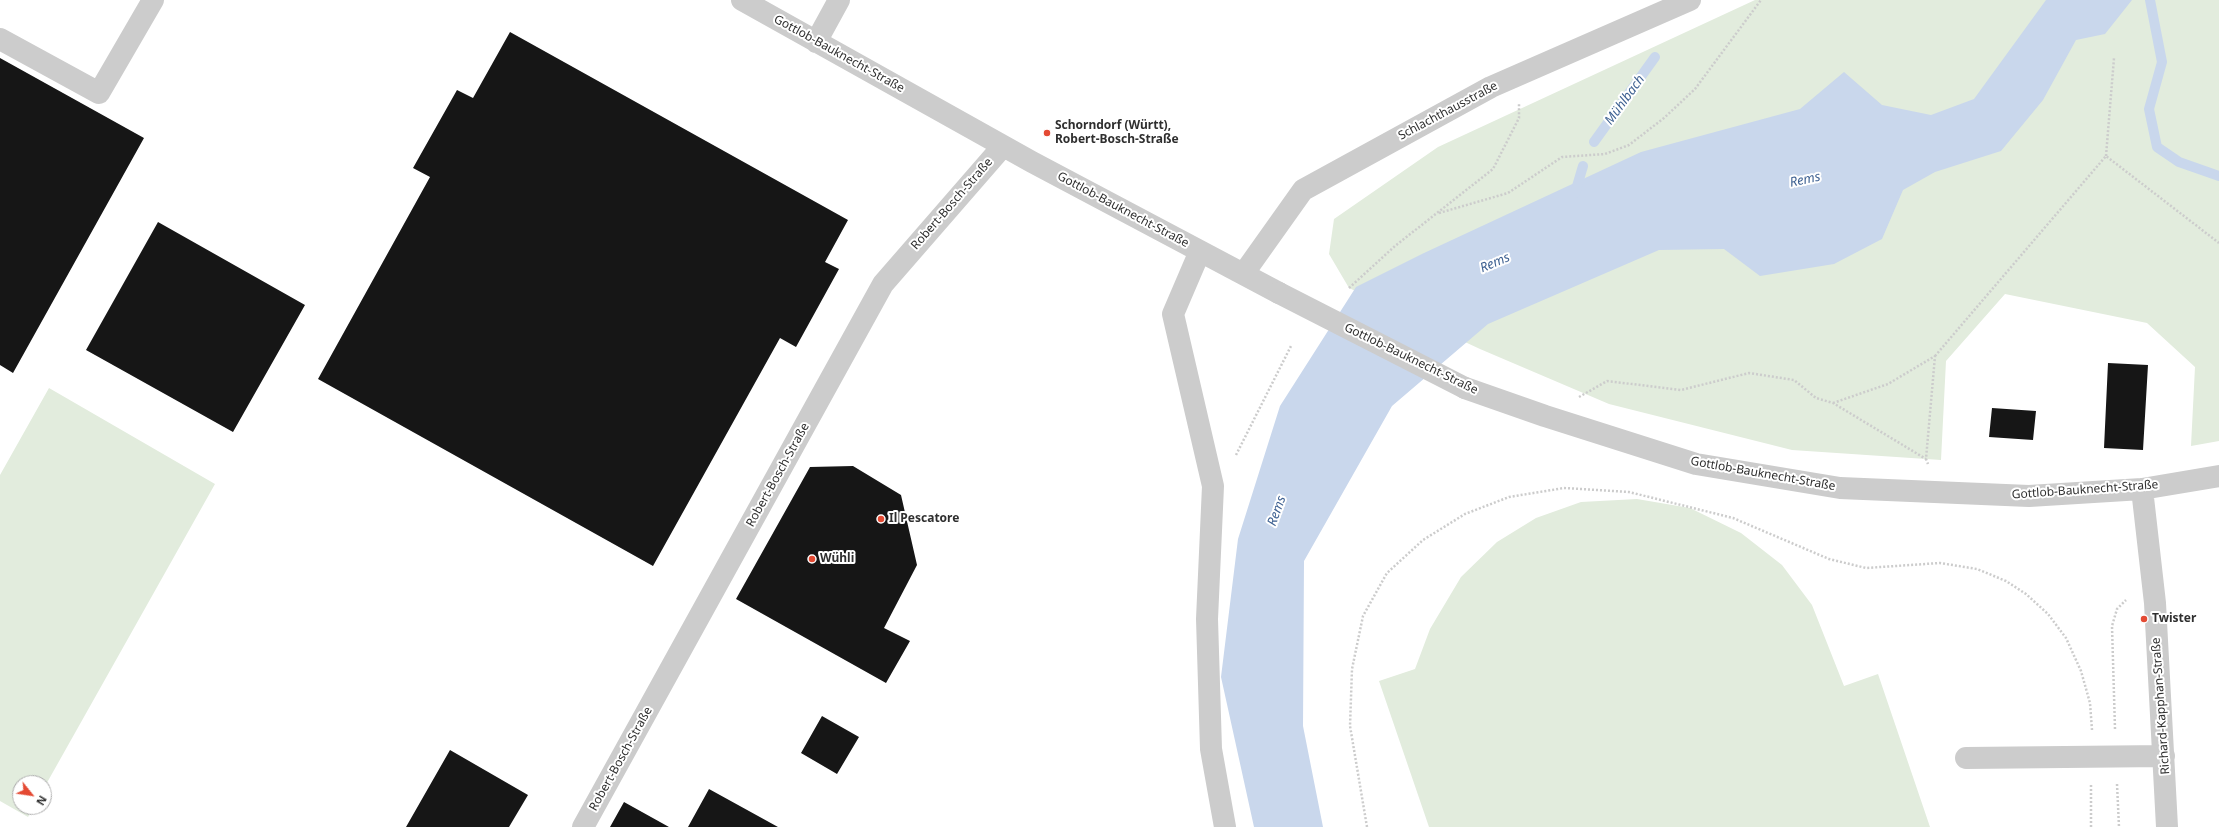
<!DOCTYPE html>
<meta charset="utf-8">
<style>
body{margin:0}
#map{position:relative;width:2219px;height:827px;overflow:hidden;background:#fff;font-family:"Noto Sans",sans-serif}
canvas{display:block}
.north{position:absolute;left:12px;top:775px;width:40px;height:40px;box-sizing:border-box;background:#fff;border:1px solid #acacac;border-radius:50%;rotate:120deg;font-size:11px;font-weight:700;line-height:16px;text-align:center;color:#2f2f2f}
.north::after{content:'';display:block;margin:auto;width:14px;height:18px;background:#e44a33;clip-path:polygon(50% 0,100% 100%,50% 72%,0 100%)}
</style>
<div id="map">
<canvas width="2219" height="827"></canvas>
<div class="north">N</div>
</div>
<script>
const ctx = document.querySelector('canvas').getContext('2d');
ctx.lineJoin = 'round';
function paint(path, color) {
  ctx.fillStyle = color;
  ctx.fill(path, 'evenodd');
}
function toPath(rows) {
  const path = new Path2D();
  for (const r of rows) {
    path.moveTo(r[0], r[1]);
    for (let i = 2; i < r.length; i += 2) path.lineTo(r[i], r[i + 1]);
  }
  return path;
}
function stroke(path, color, width, dash) {
  ctx.strokeStyle = color;
  ctx.lineWidth = width;
  ctx.lineCap = dash ? 'butt' : 'round';
  ctx.setLineDash(dash || []);
  ctx.stroke(path);
}
function write(font, color, halo, rows, align = 'center') {
  ctx.font = font + ' "Noto Sans",sans-serif';
  ctx.lineWidth = 4;
  ctx.setLineDash([]);
  ctx.textBaseline = 'middle';
  ctx.strokeStyle = halo;
  ctx.fillStyle = color;
  for (const [text, x, y, turn = 0] of rows) {
    ctx.save();
    ctx.translate(x, y);
    ctx.rotate((+turn || 0) * Math.PI / 180);
    ctx.textAlign = isNaN(turn) ? turn : align;
    if (halo) ctx.strokeText(text, 0, 0);
    ctx.fillText(text, 0, 0);
    ctx.restore();
  }
}
paint(toPath([
 [1755,0,2219,0,2219,441,2191,446,2195,367,2147,323,2005,294,1946,361,1941,460,1792,450,1609,404,1480,349,1349,288,1329,254,1334,219,1438,147],
 [49,388,215,484,44,788,44,783,20,783,20,807,34,807,28,817,0,801,0,475],
 [1637,499,1690,508,1741,533,1782,565,1812,605,1844,686,1878,674,1930,827,1429,827,1379,681,1415,669,1430,629,1461,577,1497,542,1536,518,1581,502]
]), '#e2ecdd');
paint(toPath([
 [2046,0,2132,0,2105,34,2076,40,2043,100,2001,151,1935,172,1903,190,1882,239,1834,264,1760,276,1724,249,1659,250,1488,324,1392,406,1304,561,1303,726,1323,827,1254,827,1221,677,1238,539,1280,406,1356,287,1424,253,1641,152,1800,109,1844,72,1882,105,1931,115,1974,99]
]), '#c9d7ec');
stroke(toPath([
 [2150,0,2162,62,2149,109,2157,147,2179,162,2219,176],
 [1594,142,1655,57],
 [1575,193,1583,166]
]), '#c9d7ec', 10);
paint(toPath([
 [510,32,848,220,825,262,839,269,796,347,780,338,653,566,318,379,430,177,413,168,457,90,473,98],
 [0,58,144,138,13,373,0,365],
 [158,222,305,305,233,432,86,350],
 [2108,363,2148,365,2143,450,2104,448],
 [1992,408,2036,411,2033,440,1989,437],
 [853,466,901,495,917,565,884,628,910,641,886,683,736,599,810,467],
 [822,716,859,737,837,774,801,753],
 [450,750,528,795,509,827,406,827],
 [709,789,778,827,688,827],
 [624,802,669,827,610,827]
]), '#161616');
stroke(toPath([
 [2106,156,2114,58],
 [1439,213,1508,193,1562,157,1605,154,1629,145,1664,118,1695,89,1761,0],
 [1349,288,1395,246,1493,169,1519,118,1519,104],
 [1935,356,2106,156,2219,243],
 [1579,397,1607,381,1681,390,1749,373,1794,380,1816,398,1833,403,1926,459],
 [1833,403,1888,384,1935,356,1926,459,1928,464],
 [1236,455,1291,346],
 [2115,729,2112,626,2117,609,2126,600],
 [2117,784,2119,827],
 [1367,827,1350,726,1352,669,1363,616,1387,573,1423,540,1465,514,1509,497,1564,488,1629,492,1733,518,1829,559,1866,568,1940,563,1977,569,2006,581,2026,594,2048,614,2066,638,2081,671,2090,703,2092,730],
 [2091,827,2091,785]
]), '#ccc', 2.5, [2, 2]);
stroke(toPath([
 [742,0,1032,162,1279,293],
 [0,39,99,93,153,0],
 [816,42,839,0],
 [1200,251,1173,314,1213,486,1207,619,1211,749,1225,827],
 [1244,273,1303,190,1491,87,1690,0],
 [1465,388,1545,416,1696,464,1840,488,2029,496,2142,489,2219,476],
 [2142,489,2155,603,2167,827],
 [1966,758,2164,756],
 [583,827,883,284,1003,146]
]), '#ccc', 22);
stroke(toPath([
 [1279,293,1465,388]
]), '#ccc', 22);
for (const [x, y, r, color] of [
 [1047,133,4,"#e44a33"],
 [881,519,4,"#e44a33"],
 [812,559,4,"#e44a33"],
 [2144,619,4,"#e44a33"]
]) {
  const dot = new Path2D();
  dot.arc(x, y, r, 0, 2 * Math.PI);
  ctx.fillStyle = color;
  ctx.fill(dot);
  stroke(dot, '#fff', 1.5);
}
write('12px', '#2f2f2f', '#fff', [
 ["Gottlob-Bauknecht-Straße",839,54,29],
 ["Schlachthausstraße",1448,111,-28],
 ["Robert-Bosch-Straße",952,204,-49],
 ["Gottlob-Bauknecht-Straße",1123,210,28],
 ["Gottlob-Bauknecht-Straße",1411,359,26],
 ["Gottlob-Bauknecht-Straße",1763,474,10],
 ["Robert-Bosch-Straße",778,475,-61],
 ["Gottlob-Bauknecht-Straße",2085,490,-4],
 ["Richard-Kapphan-Straße",2161,706,-94],
 ["Robert-Bosch-Straße",621,759,-61]
]);
write('bold 12px', '#2f2f2f', '#fff', [
 ["Schorndorf (Württ),",1055,126],
 ["Robert-Bosch-Straße",1055,140],
 ["Il Pescatore",889,519],
 ["Wühli",820,559],
 ["Twister",2152,619]
], 'left');
write('italic 13px', '#3d6091', '#fff', [
 ["Mühlbach",1625,100,-54],
 ["Rems",1805,180,-12],
 ["Rems",1495,263,-23],
 ["Rems",1277,511,-70]
]);
</script>
